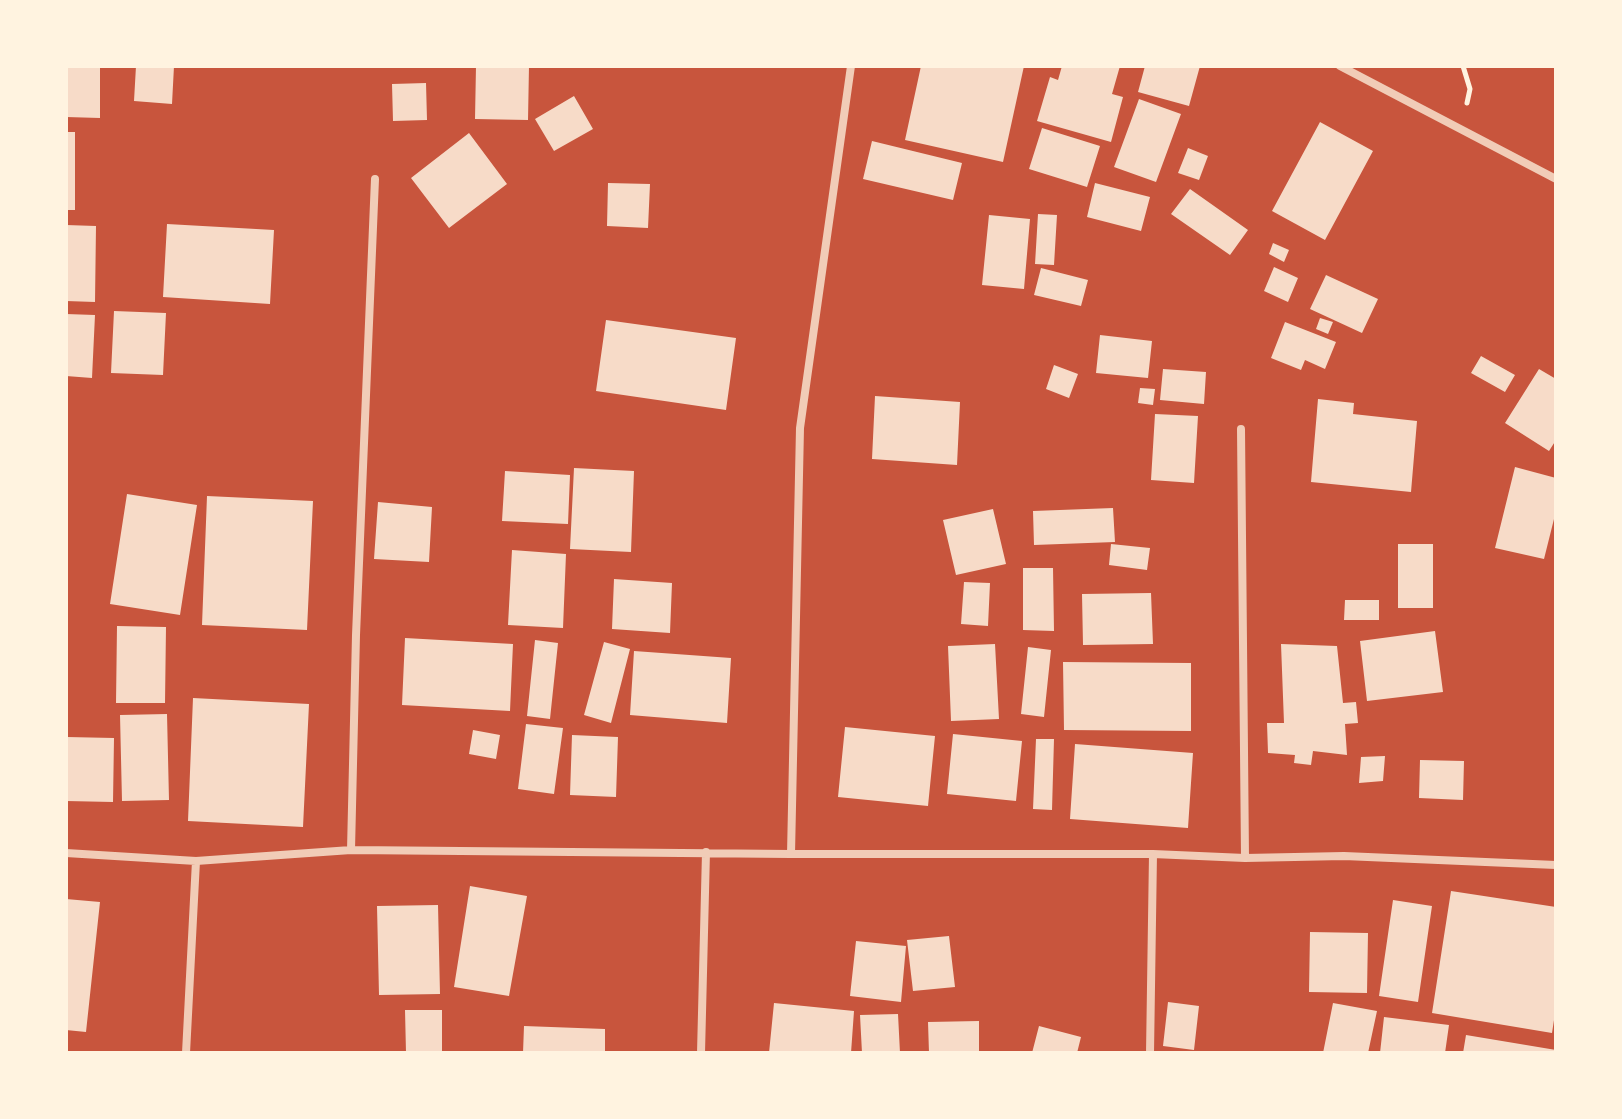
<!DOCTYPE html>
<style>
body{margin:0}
#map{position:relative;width:1622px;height:1119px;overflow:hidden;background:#c8553d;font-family:"Crimson Pro",serif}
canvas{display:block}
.frame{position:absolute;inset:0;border:68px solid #fff3e0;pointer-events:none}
</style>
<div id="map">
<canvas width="1622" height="1119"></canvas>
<div class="frame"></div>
</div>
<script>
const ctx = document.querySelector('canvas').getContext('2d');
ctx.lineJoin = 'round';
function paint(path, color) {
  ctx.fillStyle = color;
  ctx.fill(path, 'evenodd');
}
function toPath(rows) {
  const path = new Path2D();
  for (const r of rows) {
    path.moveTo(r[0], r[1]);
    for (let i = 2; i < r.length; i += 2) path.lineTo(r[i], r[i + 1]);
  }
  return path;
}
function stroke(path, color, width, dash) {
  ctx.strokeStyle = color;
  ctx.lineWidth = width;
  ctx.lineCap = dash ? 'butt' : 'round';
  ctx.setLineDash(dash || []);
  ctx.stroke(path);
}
paint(toPath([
 [66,66,100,66,100,118,66,117],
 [136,66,174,66,172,104,134,101],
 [476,66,529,66,528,120,475,119],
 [921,66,1024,66,1003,162,905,140],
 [1062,66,1120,66,1112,94,1123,97,1111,142,1037,121,1050,77,1058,80],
 [1145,66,1200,66,1189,106,1138,92],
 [426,83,427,120,393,121,392,84],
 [574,96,593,129,554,151,535,119],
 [1139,99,1181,114,1156,182,1114,167],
 [1320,122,1373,151,1325,240,1272,211],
 [1042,128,1100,146,1087,187,1029,169],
 [66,132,75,132,75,210,66,210],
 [469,133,507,184,449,228,411,178],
 [872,141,962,163,953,200,863,179],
 [1188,148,1208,156,1199,180,1178,173],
 [608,183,650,184,648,228,607,226],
 [1095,183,1150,197,1141,231,1087,217],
 [1190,189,1248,230,1230,255,1171,214],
 [1038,214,1057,215,1054,265,1035,264],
 [989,215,1030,219,1024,289,982,285],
 [167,224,274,230,270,304,163,297],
 [66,225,96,226,95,302,66,301],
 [1273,243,1289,250,1284,262,1269,254],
 [1274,267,1298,278,1288,302,1264,291],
 [1041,268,1088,280,1081,306,1034,295],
 [1326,275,1378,299,1362,333,1310,309],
 [114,311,166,313,163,375,111,373],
 [66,314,95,315,92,378,66,376],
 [1320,318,1333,322,1328,334,1316,329],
 [606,320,736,338,726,410,596,391],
 [1285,322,1336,342,1325,369,1305,360,1301,370,1271,358],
 [1100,335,1152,341,1148,378,1096,373],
 [1481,356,1515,375,1505,392,1471,373],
 [1054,365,1078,374,1069,398,1046,389],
 [1163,369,1206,372,1204,404,1160,400],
 [1539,369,1556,379,1556,440,1549,451,1505,423],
 [1140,388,1155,389,1153,405,1138,403],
 [875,396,960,402,957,465,872,459],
 [1318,399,1354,403,1353,414,1417,421,1411,492,1311,482],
 [1155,414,1198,416,1194,483,1151,480],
 [1515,467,1556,478,1556,511,1544,559,1495,548],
 [574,468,634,471,631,552,570,549],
 [505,471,570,475,568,524,502,521],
 [127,494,197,505,180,615,110,604],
 [207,496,313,501,307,630,202,625],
 [378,502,432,507,429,562,374,559],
 [1113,508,1115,542,1034,545,1033,511],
 [993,509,1006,564,956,575,943,520],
 [1111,544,1150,548,1147,570,1109,565],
 [1398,544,1433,544,1433,608,1398,608],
 [512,550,566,554,563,628,508,625],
 [1023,568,1053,568,1054,631,1023,630],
 [614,579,672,583,670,633,612,629],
 [964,582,990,583,988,626,961,624],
 [1151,593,1153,644,1083,645,1082,594],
 [1345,600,1379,600,1379,620,1344,620],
 [117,626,166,627,165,703,116,703],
 [1435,631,1443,692,1367,701,1360,641],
 [405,638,513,644,510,711,402,705],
 [535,640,558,643,550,719,527,716],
 [604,642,630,649,611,723,584,715],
 [995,644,999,719,951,721,948,646],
 [1281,644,1337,646,1343,703,1356,702,1358,723,1345,724,1347,755,1313,751,1311,765,1294,763,1295,755,1268,753,1267,723,1284,723],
 [1028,647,1051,650,1044,717,1021,714],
 [634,651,731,658,727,723,630,715],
 [1063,662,1191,663,1191,731,1064,730],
 [193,698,309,704,303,827,188,821],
 [167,714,169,800,122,801,120,715],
 [526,724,563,728,554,794,518,789],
 [845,727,935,736,928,806,838,797],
 [473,730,500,735,496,759,469,754],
 [953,734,1022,741,1016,801,947,794],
 [572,735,618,737,616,797,570,795],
 [67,737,114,738,113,802,66,801],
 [1036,739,1054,739,1052,810,1033,809],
 [1075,744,1193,753,1188,828,1070,819],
 [1385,756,1383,781,1359,783,1361,757],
 [1420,760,1464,761,1463,800,1419,798],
 [470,886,527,896,509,996,454,987],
 [1451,891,1556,907,1556,1007,1552,1033,1432,1013],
 [66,899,100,902,86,1032,66,1030],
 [1393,900,1432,906,1418,1002,1379,996],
 [438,905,440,994,379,995,377,906],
 [1310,932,1368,933,1367,993,1309,992],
 [949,936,955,987,913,991,907,940],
 [856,941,906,946,901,1002,850,996],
 [1168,1002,1199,1006,1194,1050,1163,1046],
 [774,1003,854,1011,851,1053,769,1053],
 [1333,1003,1377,1011,1368,1053,1323,1053],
 [405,1010,442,1010,442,1053,406,1053],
 [898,1014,900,1053,862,1053,860,1015],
 [1384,1017,1449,1025,1445,1053,1380,1053],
 [979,1021,979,1053,929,1053,928,1022],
 [524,1026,605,1029,605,1053,523,1053],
 [1039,1026,1081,1037,1077,1053,1032,1053],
 [1466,1035,1556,1050,1556,1053,1463,1053]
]), '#f7dbc8');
stroke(toPath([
 [1463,66,1470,89,1467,103]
]), '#fff3e0', 5);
stroke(toPath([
 [1340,66,1556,179],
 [1241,429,1245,858],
 [351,850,356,635,375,179],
 [66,853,196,861,351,850,791,854,1153,854,1245,858,1344,856,1556,865],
 [791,854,800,428,851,66],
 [186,1053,196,861],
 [701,1053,706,852],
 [1150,1053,1153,854]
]), '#f1ccb7', 8);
</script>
